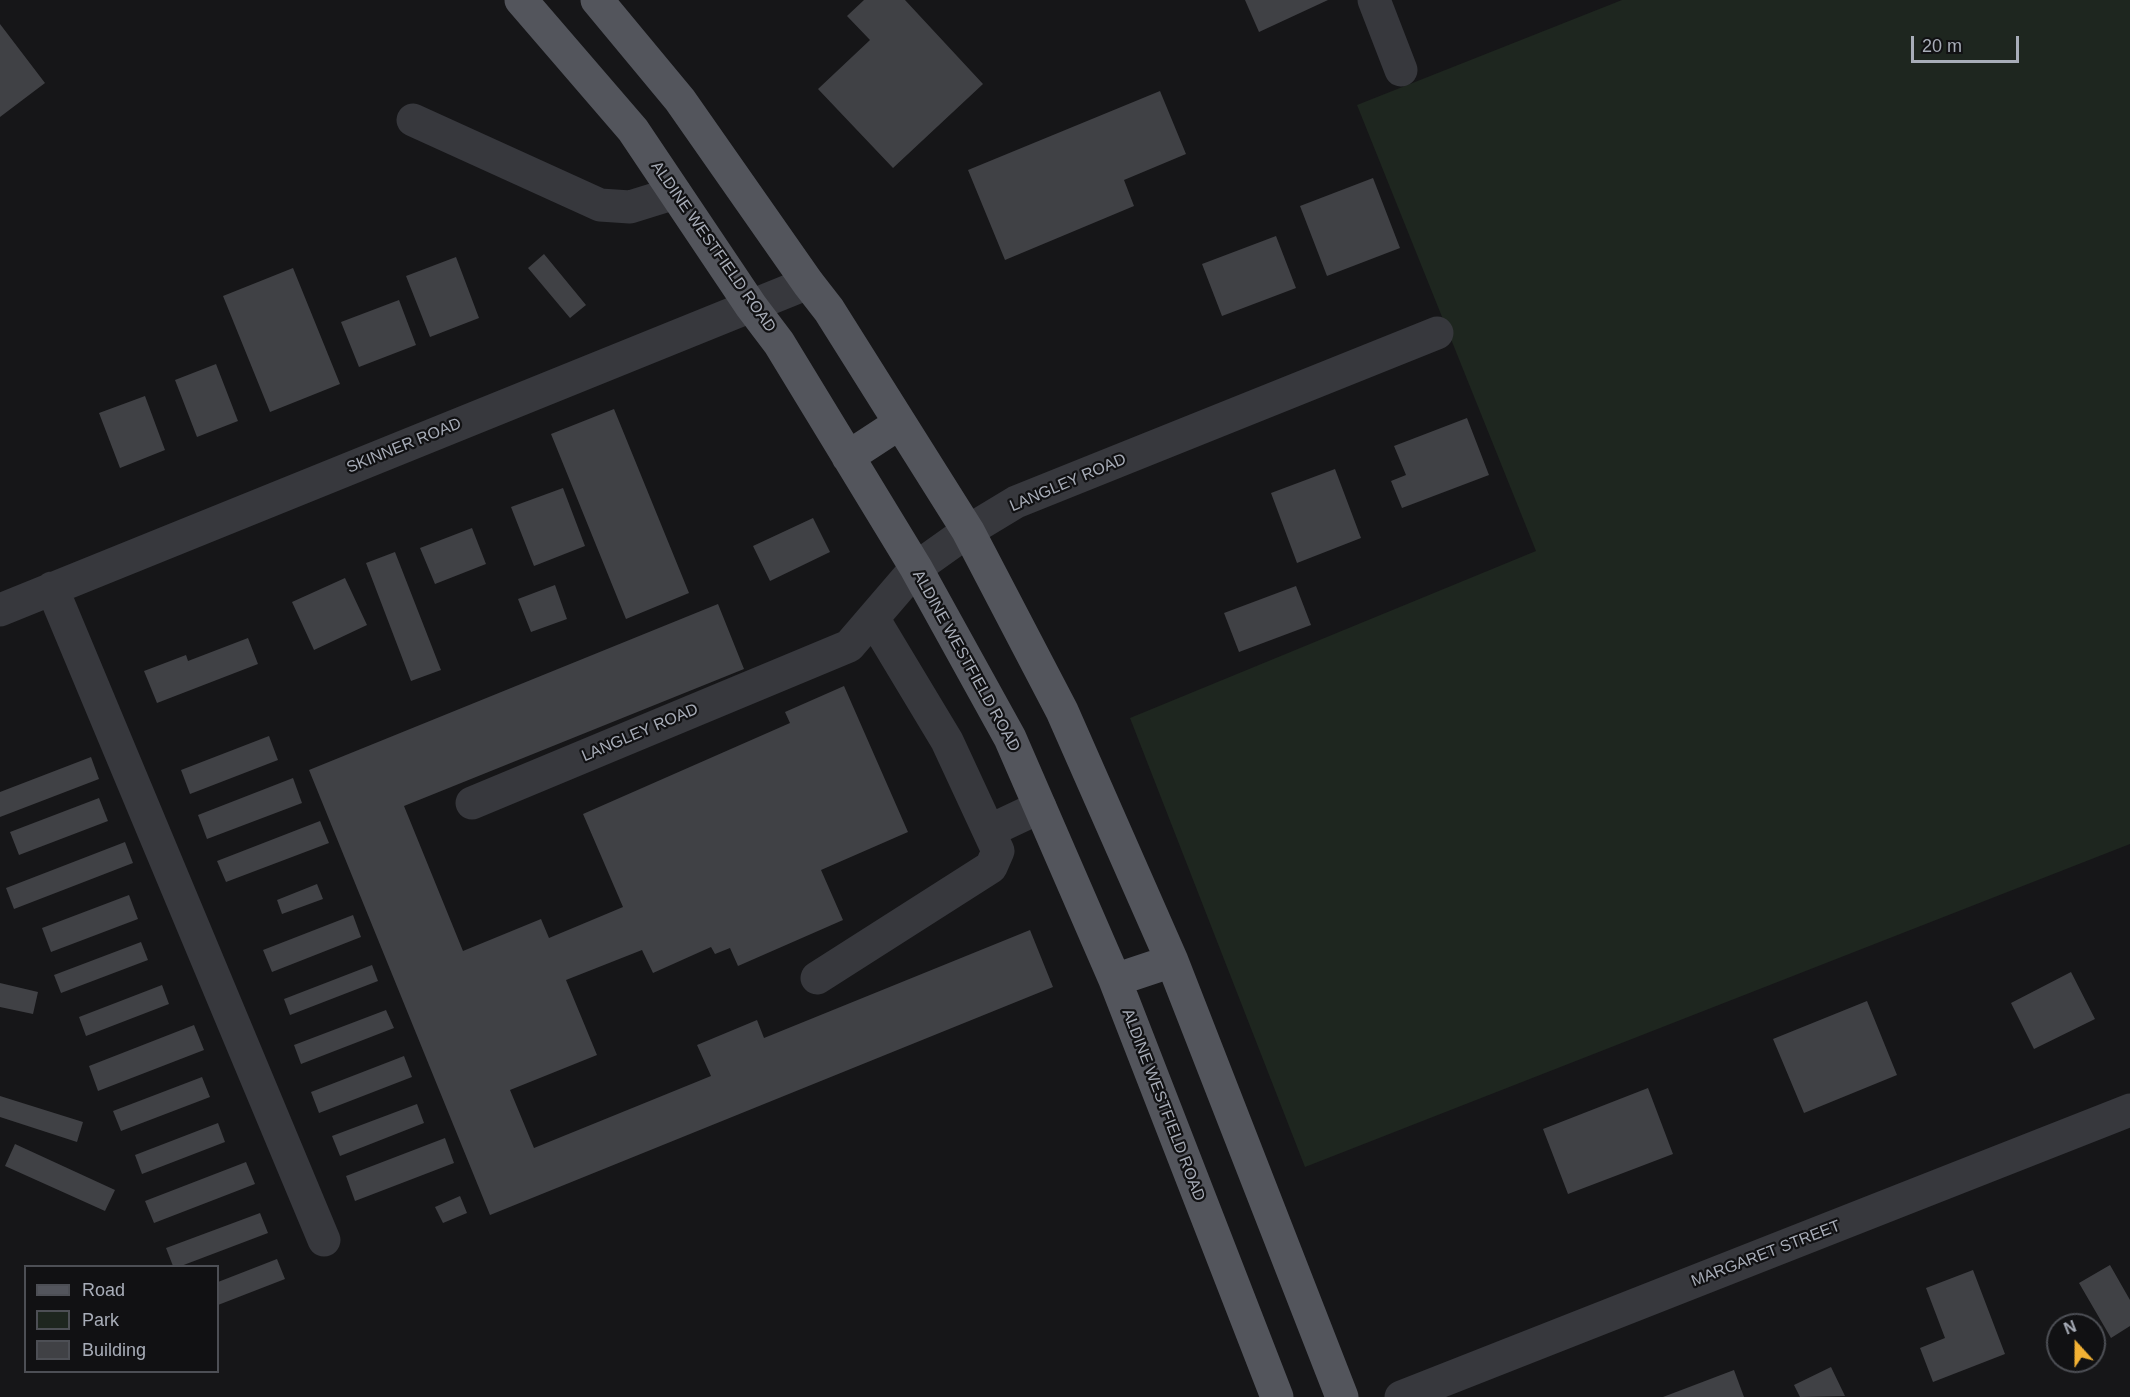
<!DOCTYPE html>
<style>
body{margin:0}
#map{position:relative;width:2130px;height:1397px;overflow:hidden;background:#161618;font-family:Helvetica,sans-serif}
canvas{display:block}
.legend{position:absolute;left:24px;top:1265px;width:195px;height:108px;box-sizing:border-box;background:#111113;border:2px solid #4d4f55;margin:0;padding:8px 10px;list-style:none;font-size:18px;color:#a8adb8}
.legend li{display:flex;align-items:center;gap:12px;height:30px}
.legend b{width:30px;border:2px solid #4d4f55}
.north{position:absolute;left:2046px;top:1313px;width:60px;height:60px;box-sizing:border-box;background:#111113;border:2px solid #4d4f55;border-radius:50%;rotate:339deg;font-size:16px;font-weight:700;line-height:24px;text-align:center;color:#a8adb8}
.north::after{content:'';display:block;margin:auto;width:21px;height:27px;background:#f2b134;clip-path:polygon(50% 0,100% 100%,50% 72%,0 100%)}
.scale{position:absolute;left:1911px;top:36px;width:108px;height:27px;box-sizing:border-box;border:3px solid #a8adb8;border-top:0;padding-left:8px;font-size:18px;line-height:21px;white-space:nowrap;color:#a8adb8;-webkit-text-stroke:4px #111113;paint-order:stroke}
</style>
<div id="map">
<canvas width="2130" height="1397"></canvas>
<ul class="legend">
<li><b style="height:8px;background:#53555c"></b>Road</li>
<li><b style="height:16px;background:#1e261f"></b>Park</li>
<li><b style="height:16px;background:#404145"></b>Building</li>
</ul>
<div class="north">N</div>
<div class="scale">20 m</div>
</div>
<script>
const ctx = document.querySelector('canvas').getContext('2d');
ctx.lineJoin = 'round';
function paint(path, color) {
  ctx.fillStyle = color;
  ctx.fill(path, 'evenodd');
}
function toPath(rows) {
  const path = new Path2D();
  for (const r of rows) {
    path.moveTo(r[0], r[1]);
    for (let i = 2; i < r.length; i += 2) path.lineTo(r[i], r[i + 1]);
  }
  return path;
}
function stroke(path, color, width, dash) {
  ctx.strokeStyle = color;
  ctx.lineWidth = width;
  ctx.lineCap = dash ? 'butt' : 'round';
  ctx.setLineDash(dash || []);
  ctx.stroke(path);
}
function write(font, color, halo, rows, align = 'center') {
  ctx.font = font + ' Helvetica,sans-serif';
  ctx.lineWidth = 4.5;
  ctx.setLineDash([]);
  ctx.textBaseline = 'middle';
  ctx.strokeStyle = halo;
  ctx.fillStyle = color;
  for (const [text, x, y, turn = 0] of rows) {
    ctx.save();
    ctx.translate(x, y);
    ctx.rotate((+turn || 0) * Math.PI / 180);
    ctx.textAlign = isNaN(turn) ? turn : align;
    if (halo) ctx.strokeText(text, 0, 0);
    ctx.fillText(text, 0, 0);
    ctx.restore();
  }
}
paint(toPath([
 [1622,0,2130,0,2130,844,1305,1167,1130,718,1536,551,1357,105]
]), '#1e261f');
paint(toPath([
 [864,0,905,0,983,84,893,168,818,89,870,40,847,16],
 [1245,0,1328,0,1259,32],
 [0,24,45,83,0,117],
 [1160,91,1186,154,1124,180,1134,206,1005,260,968,170],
 [1373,178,1400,248,1327,276,1300,206],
 [1276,236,1296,288,1222,316,1202,264],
 [544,254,586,305,570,318,528,268],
 [456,257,479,318,430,337,406,276],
 [293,268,340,384,270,412,223,296],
 [399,300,416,345,359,367,341,322],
 [216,364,238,421,197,437,175,380],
 [145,396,165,450,120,468,99,413],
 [614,409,689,593,626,619,551,434],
 [1467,418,1489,475,1402,508,1391,481,1406,475,1394,446],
 [1335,469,1361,538,1297,563,1271,493],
 [563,488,585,546,534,566,511,507],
 [813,518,830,552,770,581,753,546],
 [472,528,486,564,435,584,420,548],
 [395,552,441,670,411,681,366,563],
 [345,578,367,625,314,650,292,602],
 [555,585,567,619,531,632,518,599],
 [1296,586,1311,625,1239,652,1224,613],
 [718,604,744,669,404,806,463,951,541,919,549,938,623,907,583,814,790,723,785,712,844,686,908,832,821,870,843,920,738,966,730,948,715,954,711,947,653,973,642,950,566,980,597,1055,510,1090,534,1148,711,1076,697,1045,757,1020,764,1038,1030,930,1053,987,490,1215,309,770],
 [248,638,258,664,157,703,144,671,186,655,188,661],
 [269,736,278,760,190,794,181,770],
 [91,757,99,779,0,817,0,792],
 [293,778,302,803,207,839,198,815],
 [99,798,108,821,19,855,10,832],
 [320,821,329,843,226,882,217,861],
 [125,842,133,863,14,909,6,888],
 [317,884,323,899,282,914,277,900],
 [129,895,138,919,51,952,42,928],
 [353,915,361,937,272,972,263,950],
 [141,942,148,960,61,993,54,975],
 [372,965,378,981,290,1015,284,999],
 [2071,972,2095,1019,2034,1049,2011,1003],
 [0,983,38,992,33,1014,0,1007],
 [162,985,169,1004,86,1036,79,1017],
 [1867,1001,1897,1075,1804,1113,1773,1039],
 [386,1010,394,1028,301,1064,294,1045],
 [194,1025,204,1050,98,1091,89,1066],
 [404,1056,412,1077,319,1113,311,1092],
 [202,1077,210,1097,121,1131,113,1111],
 [1648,1088,1673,1154,1568,1194,1543,1129],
 [0,1096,83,1122,77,1142,0,1117],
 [417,1104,424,1123,340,1156,332,1136],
 [218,1123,225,1142,142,1174,135,1155],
 [445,1138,454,1163,355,1201,346,1176],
 [15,1144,115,1190,105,1211,5,1166],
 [246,1162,255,1184,154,1223,145,1201],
 [460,1196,467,1213,443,1223,435,1207],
 [260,1213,268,1233,181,1266,173,1266,166,1248],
 [277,1259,285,1279,218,1305,218,1282],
 [2110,1265,2130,1300,2130,1326,2111,1338,2079,1283],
 [1973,1270,2005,1354,1933,1382,1920,1348,1945,1338,1926,1288],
 [1831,1367,1845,1396,1800,1397,1794,1385],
 [1734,1370,1744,1397,1663,1397]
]), '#404145');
stroke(toPath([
 [1374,0,1401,70],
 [413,120,600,205,630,207,675,193],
 [52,588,324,1240],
 [0,610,808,283],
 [472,803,849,646,916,568,968,531,1016,502,1437,333],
 [989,831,1040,807],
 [817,978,991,867,998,851,947,741,873,618],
 [1401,1397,2130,1110]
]), '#37383d', 33);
stroke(toPath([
 [521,0,633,130,751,306,779,343,916,568,1010,738,1115,980,1277,1397],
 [597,0,680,100,808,283,829,310,968,531,1062,711,1172,961,1342,1397],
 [848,457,900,423],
 [1115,980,1172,961]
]), '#53555c', 33);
write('16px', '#a8adb8', '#111113', [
 ["ALDINE WESTFIELD ROAD",713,247,55],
 ["SKINNER ROAD",404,446,-22],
 ["LANGLEY ROAD",1068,483,-23],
 ["ALDINE WESTFIELD ROAD",966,661,61],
 ["LANGLEY ROAD",640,733,-23],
 ["ALDINE WESTFIELD ROAD",1163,1105,69],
 ["MARGARET STREET",1766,1254,-21]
]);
</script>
